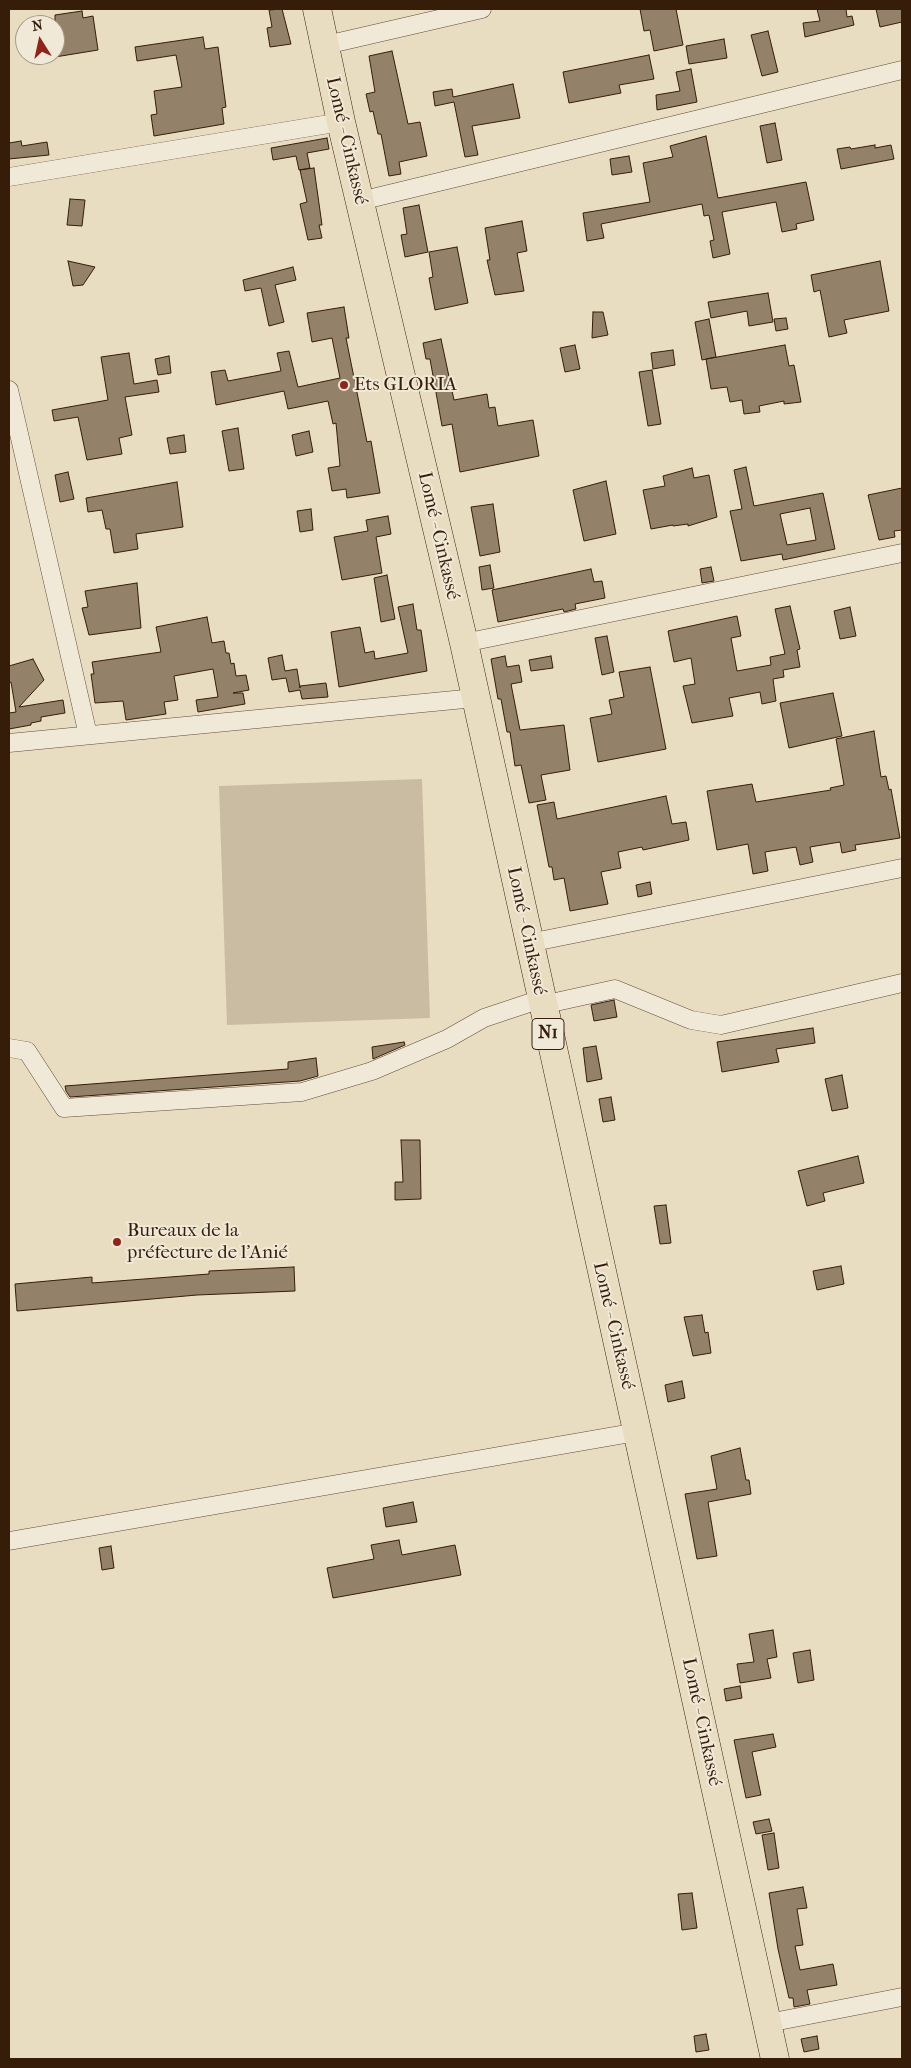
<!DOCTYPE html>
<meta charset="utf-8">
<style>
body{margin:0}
#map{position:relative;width:911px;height:2068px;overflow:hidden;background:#e9ddc1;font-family:"IM FELL French Canon",serif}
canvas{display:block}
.frame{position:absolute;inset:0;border:10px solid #351d0a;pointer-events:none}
.north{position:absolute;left:15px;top:15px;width:50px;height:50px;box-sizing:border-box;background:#f1e9d7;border:1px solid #a69785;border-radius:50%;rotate:350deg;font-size:14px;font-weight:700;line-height:20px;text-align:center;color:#351d0a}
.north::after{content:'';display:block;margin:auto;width:18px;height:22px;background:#8f2418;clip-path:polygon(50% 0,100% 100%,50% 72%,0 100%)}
</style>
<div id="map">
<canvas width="911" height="2068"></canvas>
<div class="frame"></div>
<div class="north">N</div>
</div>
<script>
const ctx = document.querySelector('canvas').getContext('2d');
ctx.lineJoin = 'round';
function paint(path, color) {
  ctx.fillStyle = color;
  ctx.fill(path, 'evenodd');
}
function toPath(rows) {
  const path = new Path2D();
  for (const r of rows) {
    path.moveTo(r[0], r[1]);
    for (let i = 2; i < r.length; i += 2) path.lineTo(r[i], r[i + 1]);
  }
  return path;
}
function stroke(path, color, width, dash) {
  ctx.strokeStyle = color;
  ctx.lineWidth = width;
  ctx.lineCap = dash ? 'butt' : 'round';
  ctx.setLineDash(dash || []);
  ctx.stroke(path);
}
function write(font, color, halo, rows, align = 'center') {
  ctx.font = font + ' "IM FELL French Canon",serif';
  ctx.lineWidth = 4;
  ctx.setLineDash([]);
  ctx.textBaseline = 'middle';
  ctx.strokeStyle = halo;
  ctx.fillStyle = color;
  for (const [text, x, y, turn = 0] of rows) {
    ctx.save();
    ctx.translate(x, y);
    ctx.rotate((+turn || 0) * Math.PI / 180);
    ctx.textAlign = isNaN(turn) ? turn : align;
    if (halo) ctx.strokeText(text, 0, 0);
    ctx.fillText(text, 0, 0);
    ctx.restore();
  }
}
paint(toPath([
 [422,779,430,1018,227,1025,219,786]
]), '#cabca2');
const building = toPath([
 [282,9,291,44,270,47,267,28,272,27,269,10,282,9],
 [640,9,676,9,683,45,654,51,650,30,644,31,640,9],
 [817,9,846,9,847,17,852,16,854,25,805,37,803,23,820,21,817,9],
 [876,9,902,9,902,22,880,27,876,9],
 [82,11,83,18,93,16,98,50,55,57,55,15,82,11],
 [768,31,778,72,762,76,751,35,768,31],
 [203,37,205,49,218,47,226,107,222,108,224,124,154,136,151,115,157,114,154,91,182,87,176,55,137,61,135,47,203,37],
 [724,39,727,58,689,64,686,46,724,39],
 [392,51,408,124,420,122,427,156,399,162,401,174,389,176,381,134,378,134,373,111,370,112,366,94,375,92,369,56,392,51],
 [649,55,654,79,619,85,621,93,569,103,563,72,649,55],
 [691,69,697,102,657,110,656,95,680,91,676,72,691,69],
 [513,84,520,118,472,126,478,155,465,157,454,102,435,106,433,92,452,89,453,97,513,84],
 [775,123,782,160,767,163,760,126,775,123],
 [706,136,718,198,806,182,814,220,796,224,797,229,782,232,776,202,722,212,730,254,713,258,710,241,714,240,709,215,704,216,702,204,601,224,604,238,587,241,583,213,650,202,643,163,673,157,670,146,706,136],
 [327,138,329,149,307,153,310,168,299,170,296,156,273,160,271,148,327,138],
 [21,141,22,146,47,142,49,155,9,159,9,143,21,141],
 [875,145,875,148,891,145,894,159,841,169,837,149,850,147,851,149,875,145],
 [629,156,632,172,612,175,610,159,629,156],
 [314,168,322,225,319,225,322,238,308,240,300,204,307,202,300,170,314,168],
 [70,199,85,200,82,226,67,225,70,199],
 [419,205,428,252,405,257,401,235,407,234,403,208,419,205],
 [522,221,527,251,517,253,524,291,495,295,487,260,490,260,485,228,522,221],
 [457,247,468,303,435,310,429,278,433,277,429,252,457,247],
 [68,261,95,267,83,285,73,286,68,261],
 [880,261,889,311,844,320,847,333,829,337,820,290,814,292,811,275,880,261],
 [293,267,296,280,275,285,284,322,269,326,261,288,245,291,243,280,293,267],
 [768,293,773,322,749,326,747,311,711,318,708,302,768,293],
 [344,307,349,338,346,338,367,442,371,441,380,493,347,498,346,489,332,491,328,468,340,466,336,423,333,424,328,401,288,409,284,391,216,405,211,372,225,370,228,381,281,371,277,353,289,351,298,387,340,378,332,338,312,342,307,313,344,307],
 [593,312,603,312,608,335,592,338,593,312],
 [786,318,788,329,776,331,774,319,786,318],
 [709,319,716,357,702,360,695,322,709,319],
 [441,339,454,400,487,394,489,408,495,407,498,426,533,420,539,456,460,472,452,424,442,426,430,359,426,359,423,343,441,339],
 [575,345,580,369,565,372,560,348,575,345],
 [785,345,789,366,794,365,801,402,784,404,784,401,759,406,760,412,744,414,742,400,730,402,727,387,711,389,706,359,785,345],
 [673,350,675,365,653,369,651,353,673,350],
 [129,353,134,384,157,380,159,392,125,397,132,435,119,438,122,454,87,460,78,417,54,421,52,410,108,400,101,357,129,353],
 [169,356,171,373,158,375,155,359,169,356],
 [652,370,661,424,648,426,639,372,652,370],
 [238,428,244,469,229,471,222,431,238,428],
 [309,431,313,452,296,456,292,435,309,431],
 [184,435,186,452,170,454,167,438,184,435],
 [746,467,754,506,823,493,835,549,783,560,782,554,741,561,730,511,742,509,734,470,746,467],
 [810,508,816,540,787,545,780,514,810,508],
 [692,468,694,478,709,475,717,517,688,526,688,524,673,526,673,525,651,529,643,490,665,486,663,476,692,468],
 [68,472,74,499,60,502,55,475,68,472],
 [606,481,616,534,584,541,573,490,606,481],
 [177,482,183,527,136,534,138,549,114,553,110,529,106,529,102,510,88,512,86,498,177,482],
 [902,488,902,530,894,531,895,537,879,540,868,495,902,488],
 [493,504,500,552,480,556,471,507,493,504],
 [311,509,313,530,300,532,297,511,311,509],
 [388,516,391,534,376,537,382,573,342,580,334,537,368,531,366,520,388,516],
 [490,565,494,588,482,590,479,567,490,565],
 [711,567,714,581,702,583,700,569,711,567],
 [591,569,594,582,602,581,605,598,575,604,576,609,564,612,563,609,498,622,492,590,591,569],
 [387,575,395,619,381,622,374,578,387,575],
 [137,583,141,628,89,635,82,608,88,607,85,591,137,583],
 [413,604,417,630,421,630,427,671,339,687,331,632,360,627,365,653,374,651,375,659,408,653,398,607,413,604],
 [790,606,800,649,797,650,800,667,783,670,784,677,773,679,776,701,762,704,760,692,729,698,733,716,692,723,683,686,695,684,691,658,674,662,668,631,737,616,741,636,731,638,737,671,771,665,770,657,785,654,775,609,790,606],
 [850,607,856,636,840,639,834,611,850,607],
 [207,617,212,643,224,641,226,653,229,653,231,664,234,663,236,676,246,675,249,690,233,693,243,693,245,704,198,712,196,700,218,697,213,669,174,676,178,700,164,702,166,714,126,720,123,701,95,703,91,674,94,674,92,662,161,652,156,627,207,617],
 [607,636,614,672,602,675,595,638,607,636],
 [282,655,285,671,297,669,300,688,300,686,326,683,328,697,302,699,300,690,289,692,286,678,272,680,268,658,282,655],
 [505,656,507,667,519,665,522,682,511,684,520,730,564,725,570,770,541,775,546,800,529,803,521,765,515,766,510,732,507,732,501,699,498,699,491,659,505,656],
 [551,656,553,668,531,671,529,660,551,656],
 [33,659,44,680,19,707,63,700,65,713,41,717,41,721,31,723,31,725,9,729,9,713,16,712,11,682,9,683,9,666,33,659],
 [650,667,666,749,598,762,590,718,612,714,609,700,624,697,619,672,650,667],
 [833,693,842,736,789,748,780,703,833,693],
 [874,731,881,777,886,776,889,790,891,789,900,838,855,845,856,850,842,853,840,842,810,847,813,862,800,865,796,847,765,852,768,871,753,874,748,844,717,850,707,791,752,784,756,802,831,790,830,788,844,785,836,739,874,731],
 [666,796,672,824,686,822,689,840,643,850,642,847,618,852,621,868,601,872,608,904,570,911,564,878,554,880,552,867,549,867,537,805,554,802,557,819,666,796],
 [650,882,652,894,638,897,636,885,650,882],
 [614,1000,617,1017,594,1021,591,1005,614,1000],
 [813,1028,815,1043,776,1049,779,1062,722,1072,717,1042,813,1028],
 [404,1042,405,1045,373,1059,372,1047,404,1042],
 [596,1046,602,1079,587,1082,583,1048,596,1046],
 [316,1058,318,1076,300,1081,70,1097,66,1091,65,1086,288,1069,288,1062,316,1058],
 [842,1075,848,1108,832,1111,825,1079,842,1075],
 [611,1097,615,1120,603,1122,599,1099,611,1097],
 [401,1140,420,1140,421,1199,395,1200,395,1182,403,1182,401,1140],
 [858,1156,864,1183,823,1193,825,1201,807,1206,798,1171,858,1156],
 [666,1205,671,1243,660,1244,654,1206,666,1205],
 [841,1266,844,1284,817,1290,813,1271,841,1266],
 [294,1267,295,1291,197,1295,17,1311,15,1284,92,1277,92,1283,209,1274,209,1271,294,1267],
 [702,1315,705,1333,708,1332,711,1353,693,1356,684,1317,702,1315],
 [682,1381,685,1398,668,1402,665,1385,682,1381],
 [740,1448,746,1480,749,1480,751,1494,708,1502,717,1556,697,1559,685,1494,717,1489,711,1456,740,1448],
 [413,1502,417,1522,386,1527,383,1508,413,1502],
 [399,1540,402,1555,455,1545,461,1575,333,1598,327,1568,374,1559,371,1545,399,1540],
 [111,1546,114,1568,102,1570,99,1548,111,1546],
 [773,1630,777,1657,767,1659,771,1678,740,1683,737,1664,754,1662,749,1634,773,1630],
 [810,1650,814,1680,798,1683,793,1653,810,1650],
 [740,1686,742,1698,726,1701,724,1689,740,1686],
 [773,1734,776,1747,752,1752,761,1795,746,1798,734,1740,773,1734],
 [769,1819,772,1831,756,1834,753,1822,769,1819],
 [774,1833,779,1868,768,1870,762,1835,774,1833],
 [803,1887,807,1908,797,1909,803,1945,795,1946,800,1970,833,1964,837,1985,807,1990,810,2004,794,2007,793,1998,789,1998,778,1949,769,1893,803,1887],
 [692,1893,697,1928,682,1930,678,1894,692,1893],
 [706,2034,709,2050,696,2052,694,2036,706,2034],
 [817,2036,819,2049,804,2052,801,2039,817,2036]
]);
paint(building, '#938169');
stroke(building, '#351d0a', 1);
const street = toPath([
 [326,45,482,9],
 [9,177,341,122],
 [360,201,902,70],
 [9,390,88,735],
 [464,643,902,553],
 [9,743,475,698],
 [529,943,902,868],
 [542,1005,615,989,691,1020,721,1025,902,983],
 [9,1048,27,1051,64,1108,302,1092,372,1071,447,1039,484,1018,541,999],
 [9,1541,637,1432],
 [768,2023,902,1997]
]);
const highway = toPath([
 [317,9,341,122,464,643,775,2059]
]);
stroke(street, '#624d38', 19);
stroke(highway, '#351d0a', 29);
stroke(street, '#f1e9d7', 18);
stroke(highway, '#e9ddc1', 28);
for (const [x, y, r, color] of [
 [344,385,5,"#8f2418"],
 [117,1242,5,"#8f2418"]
]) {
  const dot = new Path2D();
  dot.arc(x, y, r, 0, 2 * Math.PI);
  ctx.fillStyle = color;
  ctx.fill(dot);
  stroke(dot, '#f1e9d7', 2);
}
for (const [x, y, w] of [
 [548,1034,32]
]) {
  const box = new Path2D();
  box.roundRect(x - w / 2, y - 15.5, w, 31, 4);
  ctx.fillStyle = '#f1e9d7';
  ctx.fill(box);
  stroke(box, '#351d0a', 1);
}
write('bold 18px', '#351d0a', null, [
 ["N1",548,1034]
]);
write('19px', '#351d0a', '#f1e9d7', [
 ["Lomé - Cinkassé",346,141,77],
 ["Lomé - Cinkassé",438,536,77],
 ["Lomé - Cinkassé",526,931,78],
 ["Lomé - Cinkassé",613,1326,77],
 ["Lomé - Cinkassé",701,1722,78]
]);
write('19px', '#351d0a', '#f1e9d7', [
 ["Ets GLORIA",354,385],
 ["Bureaux de la",127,1231],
 ["préfecture de l'Anié",127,1253]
], 'left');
</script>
